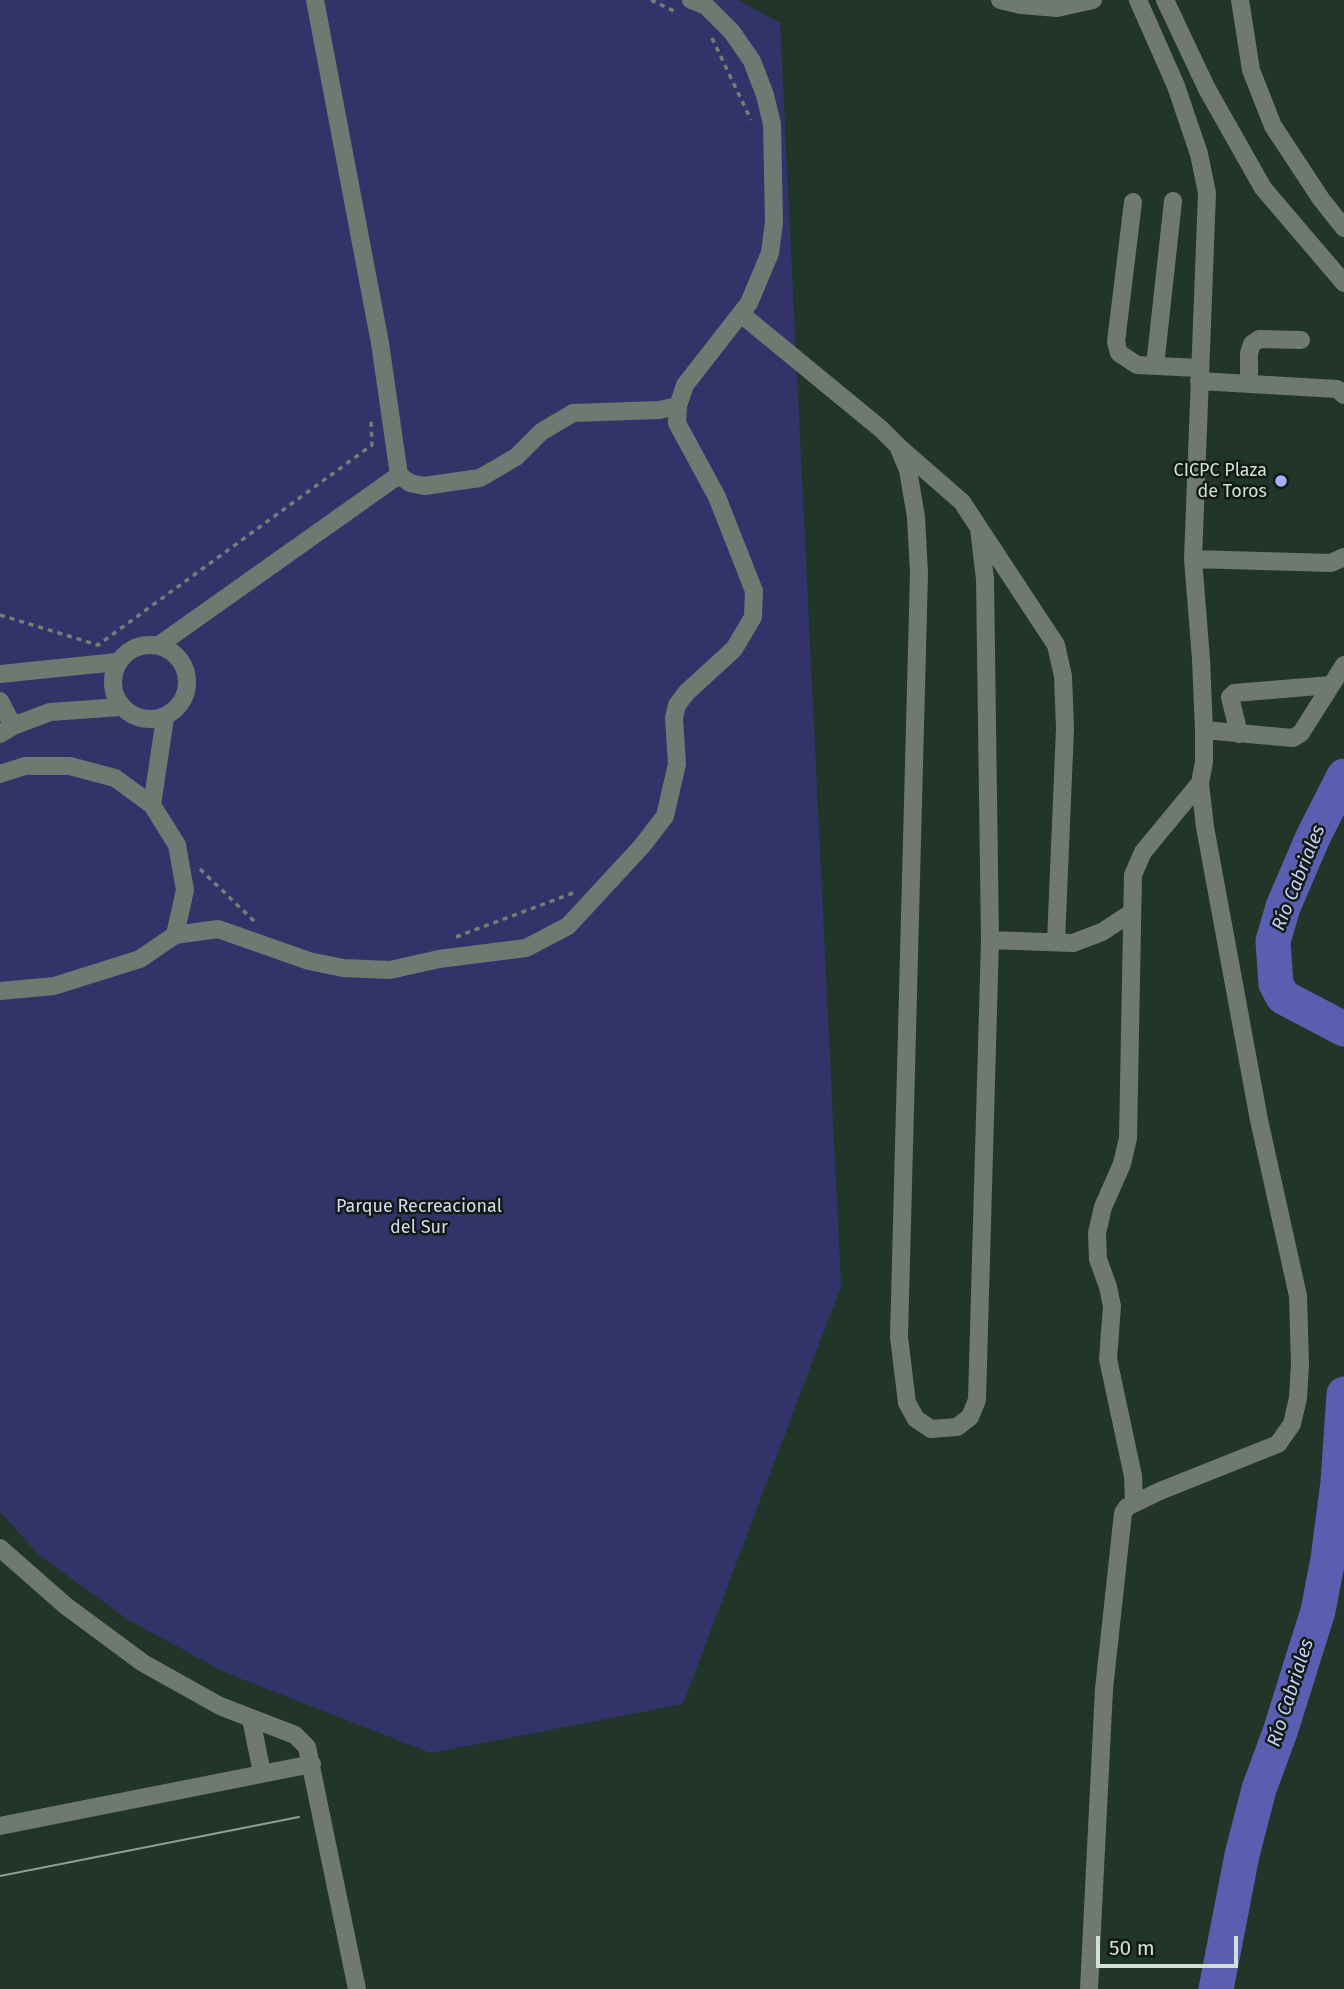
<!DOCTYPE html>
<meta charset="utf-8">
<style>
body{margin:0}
#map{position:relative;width:1344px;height:1989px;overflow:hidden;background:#223529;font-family:"Fira Sans",sans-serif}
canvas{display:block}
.scale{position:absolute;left:1096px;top:1936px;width:142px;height:32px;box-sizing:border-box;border:4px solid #d3ded6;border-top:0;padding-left:9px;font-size:21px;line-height:24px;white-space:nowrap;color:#d3ded6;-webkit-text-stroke:5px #121a15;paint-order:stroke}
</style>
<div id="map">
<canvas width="1344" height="1989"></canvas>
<div class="scale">50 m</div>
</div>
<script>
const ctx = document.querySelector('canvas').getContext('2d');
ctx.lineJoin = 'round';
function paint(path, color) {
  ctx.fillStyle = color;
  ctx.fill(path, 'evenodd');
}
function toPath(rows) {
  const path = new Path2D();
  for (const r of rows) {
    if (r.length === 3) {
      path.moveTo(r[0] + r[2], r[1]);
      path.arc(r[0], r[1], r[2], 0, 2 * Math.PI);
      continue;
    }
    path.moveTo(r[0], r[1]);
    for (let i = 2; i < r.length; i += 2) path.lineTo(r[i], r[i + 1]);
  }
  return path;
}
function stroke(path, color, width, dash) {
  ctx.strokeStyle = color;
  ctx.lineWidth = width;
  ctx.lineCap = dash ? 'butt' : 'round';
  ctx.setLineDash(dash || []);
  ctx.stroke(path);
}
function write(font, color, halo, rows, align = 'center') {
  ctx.font = font + ' "Fira Sans",sans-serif';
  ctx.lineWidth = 5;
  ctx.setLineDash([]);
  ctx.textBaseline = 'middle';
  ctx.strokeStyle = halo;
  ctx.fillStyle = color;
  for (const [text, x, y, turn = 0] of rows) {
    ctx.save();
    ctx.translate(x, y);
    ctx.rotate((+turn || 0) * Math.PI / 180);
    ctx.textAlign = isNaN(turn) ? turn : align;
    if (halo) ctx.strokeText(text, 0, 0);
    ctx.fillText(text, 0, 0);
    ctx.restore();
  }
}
paint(toPath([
 [0,0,738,0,780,23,841,1286,683,1704,431,1753,224,1672,127,1619,38,1554,0,1512]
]), '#323469');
stroke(toPath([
 [1344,776,1313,837,1283,907,1273,941,1276,984,1283,997,1344,1029],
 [1216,1989,1242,1855,1259,1789,1280,1732,1318,1611,1328,1559,1338,1482,1344,1394]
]), '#595eb0', 35);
stroke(toPath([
 [651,0,676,12],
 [712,38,751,120],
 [0,615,98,645,372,445,371,420],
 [200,869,255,922],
 [456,937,573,893]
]), '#708075', 3.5, [5, 5]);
stroke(toPath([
 [315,0,380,343,399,475,410,483,424,486,480,478,516,457,541,432,573,413,659,410,678,406],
 [1000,0,1021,5,1057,8,1093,0],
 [1165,0,1207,89,1263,188,1344,283],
 [1240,0,1251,70,1273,126,1321,199,1344,228],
 [1133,202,1116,342,1119,353,1137,365,1199,368],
 [741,314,881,429,898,446,908,470,916,517,919,573,899,1337,907,1403,916,1419,931,1429,957,1427,970,1417,977,1400,990,940,1073,943,1102,932,1131,913],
 [1155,366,1173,201],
 [1199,381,1337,389,1344,395],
 [1249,384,1249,353,1252,344,1259,339,1301,340],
 [900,448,962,502,979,528,985,579,990,940],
 [981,531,1056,645,1063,676,1065,729,1056,942],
 [1193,559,1331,563,1344,557],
 [150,682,37],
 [159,645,399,475],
 [0,674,117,662],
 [0,701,13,726],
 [1204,730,1293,738,1301,733,1344,665],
 [0,734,13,726,50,712,121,707],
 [1239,734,1230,697,1234,693,1331,685],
 [0,774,25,766,70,766,115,778,152,805,177,845,185,890,175,935],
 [152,805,165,718],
 [0,991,54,986,140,959,175,935,218,929,309,961,343,968,390,970,439,959,526,948,568,926,642,846,665,816,677,764,674,718,677,705,687,692,734,649,753,617,754,591,717,497,677,423,678,406,685,385,749,303,770,253,774,222,772,124,765,95,752,61,732,32,706,6,691,0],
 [1134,1503,1133,1476,1108,1359,1112,1306,1108,1287,1098,1259,1097,1233,1103,1207,1122,1164,1128,1138,1133,875,1143,852,1200,783],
 [0,1548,66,1606,143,1663,220,1706,295,1735,307,1747,357,1989],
 [251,1719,262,1773],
 [0,1826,312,1764],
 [1089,1989,1104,1689,1123,1513,1127,1507,1160,1491,1278,1444,1292,1424,1298,1398,1300,1364,1298,1296,1259,1120,1205,827,1200,783,1204,762,1204,730,1201,659,1193,559,1207,193,1199,154,1176,86,1138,0]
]), '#6f7972', 18);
stroke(toPath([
 [0,1876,299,1817]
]), '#909e94', 2);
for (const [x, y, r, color] of [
 [1281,481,7,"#a8b0fc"]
]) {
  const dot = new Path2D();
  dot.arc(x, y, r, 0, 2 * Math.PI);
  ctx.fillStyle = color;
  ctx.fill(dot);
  stroke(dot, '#121a15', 2.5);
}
write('18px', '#d3ded6', '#121a15', [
 ["CICPC Plaza",1267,471],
 ["de Toros",1267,492]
], 'right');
write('18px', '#d6d9f0', '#121a15', [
 ["Parque Recreacional",419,1207],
 ["del Sur",419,1228]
]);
write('italic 19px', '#c7cdfa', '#121a15', [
 ["Río Cabriales",1299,878,-68],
 ["Río Cabriales",1291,1693,-72]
]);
</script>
